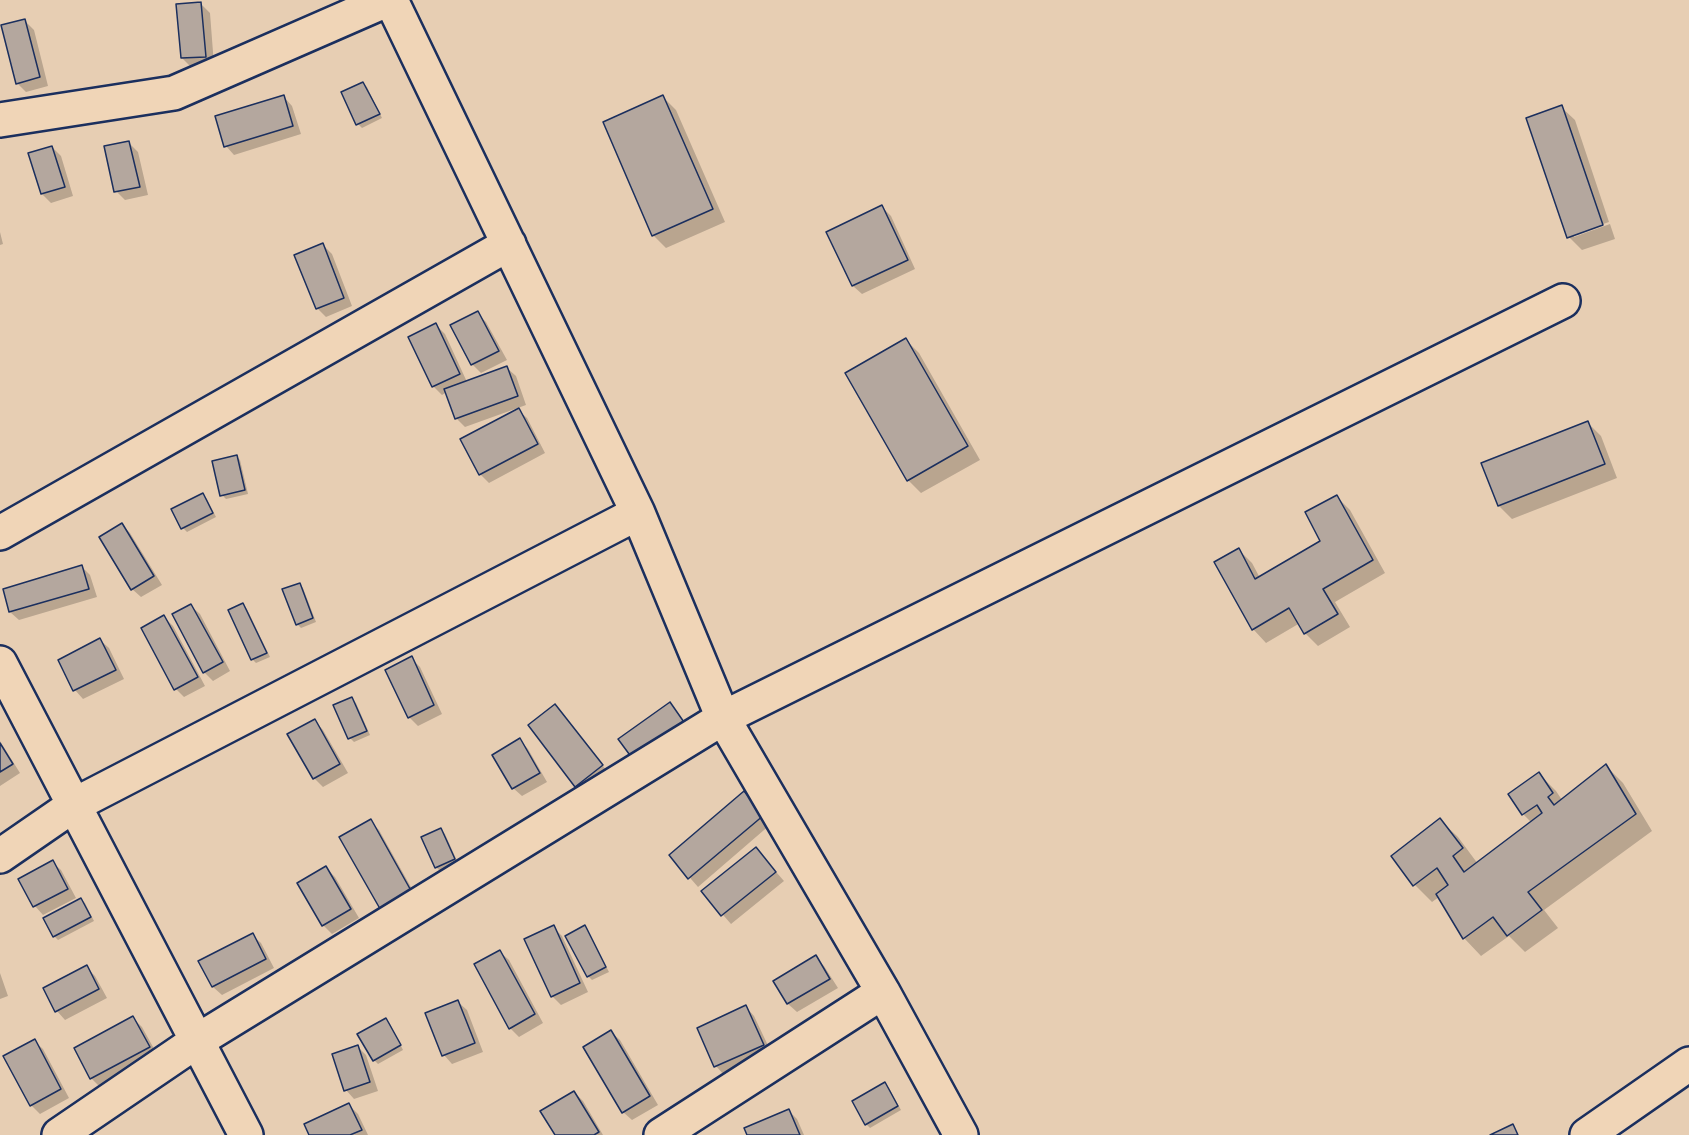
<!DOCTYPE html>
<style>
body{margin:0}
canvas{display:block;background:#e7ceb3}
</style>
<canvas width="1689" height="1135"></canvas>
<script>
const ctx = document.querySelector('canvas').getContext('2d');
ctx.lineJoin = 'round';
function paint(path, color) {
  ctx.fillStyle = color;
  ctx.fill(path, 'evenodd');
}
function toPath(rows) {
  const path = new Path2D();
  for (const r of rows) {
    path.moveTo(r[0], r[1]);
    for (let i = 2; i < r.length; i += 2) path.lineTo(r[i], r[i + 1]);
  }
  return path;
}
function stroke(path, color, width, dash) {
  ctx.strokeStyle = color;
  ctx.lineWidth = width;
  ctx.lineCap = dash ? 'butt' : 'round';
  ctx.setLineDash(dash || []);
  ctx.stroke(path);
}
paint(toPath([
 [201,4,210,13,214,65,191,67,182,58],
 [25,21,34,30,48,86,26,92,17,83],
 [363,83,367,87,382,118,362,128,358,124,343,93],
 [284,97,292,106,301,134,234,155,226,146],
 [663,97,676,110,725,222,666,248,653,235],
 [1561,107,1575,120,1609,222,1574,234,1574,237,1610,224,1615,239,1582,250,1569,237],
 [129,143,138,152,148,195,125,200,116,191],
 [52,147,61,156,73,196,51,203,42,194,30,154],
 [882,207,891,216,915,269,862,294,853,286,828,233],
 [0,232,3,244,0,245],
 [323,245,332,254,352,306,326,317,317,308],
 [477,313,486,322,507,360,481,373,472,364,452,326],
 [436,325,445,334,467,382,507,368,516,376,526,405,465,427,456,418,447,392,442,395,433,386],
 [906,340,919,353,980,460,921,493,908,480],
 [518,410,527,418,545,453,489,483,480,474],
 [1588,423,1601,436,1617,478,1512,519,1499,506],
 [236,456,240,460,248,494,226,499,222,495],
 [203,495,207,499,216,517,187,532,183,528],
 [1337,497,1350,510,1385,573,1335,602,1350,627,1318,646,1305,633,1300,623,1266,643,1253,629,1239,550,1252,563,1260,578,1322,542],
 [122,525,130,533,162,585,141,597,132,589],
 [82,567,90,575,97,597,19,620,10,612],
 [299,584,303,588,316,622,301,628,297,624],
 [243,605,247,609,270,657,256,663,252,659],
 [191,606,200,614,230,671,213,681,204,672],
 [164,617,173,626,205,686,184,697,176,689],
 [100,640,109,648,124,679,83,699,75,690],
 [411,658,420,667,442,714,418,726,409,717],
 [352,699,356,703,370,735,354,742,350,738,335,706],
 [563,715,610,775,585,795,577,786,530,726],
 [315,721,323,730,348,773,323,787,314,778],
 [520,740,528,749,547,782,522,796,513,788],
 [0,741,20,773,0,786],
 [1606,766,1623,783,1652,831,1544,910,1558,928,1525,952,1509,936,1481,956,1464,938,1439,897,1432,902,1415,885,1393,856,1440,820,1458,837,1478,864,1532,823,1523,814,1510,795,1539,774,1556,791,1562,800],
 [744,793,771,824,698,887,671,856],
 [370,821,379,830,421,905,393,921],
 [441,830,445,834,458,863,441,872,437,868,423,838],
 [756,849,784,881,731,924,703,892],
 [52,862,61,870,76,898,43,915,35,906],
 [326,868,335,877,359,918,332,934,323,925],
 [81,899,85,903,94,921,58,940,54,936,45,918],
 [553,927,562,936,588,992,561,1005,552,996],
 [584,927,588,931,609,972,592,980,588,976],
 [252,935,261,943,274,968,222,995,213,987,200,962],
 [500,952,509,960,543,1023,519,1037,510,1028],
 [815,957,824,966,838,988,797,1012,788,1004,775,981],
 [86,967,95,976,107,998,65,1020,57,1011],
 [0,973,8,996,0,999],
 [458,1002,467,1010,483,1052,452,1064,444,1055],
 [746,1007,754,1016,772,1054,724,1075,716,1066],
 [133,1018,142,1027,158,1056,100,1087,91,1078,76,1049],
 [386,1020,390,1024,403,1050,378,1064,374,1060],
 [611,1032,620,1040,658,1105,632,1120,623,1112],
 [34,1041,43,1049,69,1098,40,1114,31,1105],
 [357,1046,366,1055,378,1091,354,1099,346,1090],
 [885,1084,889,1088,901,1110,870,1128,866,1124],
 [574,1092,583,1101,603,1135,557,1135],
 [349,1105,358,1114,368,1135,311,1135],
 [788,1110,797,1119,804,1135,749,1135]
]), '#0003');
const building = toPath([
 [201,2,206,57,181,58,176,4,201,2],
 [25,19,40,77,16,84,1,25,25,19],
 [363,82,380,114,356,125,341,92,363,82],
 [284,95,293,126,224,147,215,116,284,95],
 [663,95,713,209,652,236,603,122,663,95],
 [1562,105,1603,225,1567,238,1526,118,1562,105],
 [129,141,140,187,114,192,104,146,129,141],
 [52,146,65,187,41,194,28,153,52,146],
 [882,205,908,260,852,286,826,232,882,205],
 [323,243,344,298,316,309,294,255,323,243],
 [478,311,499,351,471,365,450,325,478,311],
 [436,323,460,374,432,387,408,337,436,323],
 [906,338,968,446,907,481,845,373,906,338],
 [507,366,518,396,455,419,444,389,507,366],
 [519,408,538,444,479,475,460,439,519,408],
 [1588,421,1605,464,1498,506,1481,463,1588,421],
 [237,455,245,490,220,496,212,461,237,455],
 [203,493,213,513,181,529,171,509,203,493],
 [1337,495,1373,560,1323,589,1338,614,1304,634,1289,608,1252,630,1214,562,1239,548,1255,579,1320,541,1305,512,1337,495],
 [122,523,154,576,131,590,99,537,122,523],
 [82,565,89,589,9,612,3,589,82,565],
 [300,583,313,618,296,625,282,589,300,583],
 [243,603,267,653,251,660,228,610,243,603],
 [191,604,223,662,203,673,172,614,191,604],
 [164,615,198,677,174,690,141,628,164,615],
 [100,638,116,670,73,691,58,660,100,638],
 [412,656,434,705,408,718,385,670,412,656],
 [352,697,367,731,348,739,333,705,352,697],
 [670,702,686,725,635,762,618,739,670,702],
 [555,704,603,765,575,787,528,725,555,704],
 [315,719,340,764,313,779,287,734,315,719],
 [520,738,540,773,512,789,492,755,520,738],
 [0,743,13,764,0,772,0,743],
 [1606,764,1636,814,1528,892,1542,910,1507,936,1493,917,1463,939,1436,894,1448,885,1437,868,1413,886,1391,856,1440,818,1463,848,1453,856,1464,872,1542,813,1537,805,1522,815,1508,794,1539,772,1553,793,1548,797,1554,805,1606,764],
 [744,791,764,815,688,879,669,855,744,791],
 [371,819,414,896,383,914,339,837,371,819],
 [441,828,455,859,435,868,421,837,441,828],
 [756,847,776,872,721,916,701,891,756,847],
 [53,860,68,889,33,907,18,879,53,860],
 [326,866,351,909,322,926,297,883,326,866],
 [81,898,91,917,53,937,43,918,81,898],
 [554,925,580,983,551,997,524,939,554,925],
 [585,925,606,967,587,977,565,936,585,925],
 [253,933,266,959,212,987,198,961,253,933],
 [500,950,535,1014,509,1029,474,964,500,950],
 [816,955,830,979,787,1004,773,981,816,955],
 [87,965,99,989,55,1012,43,988,87,965],
 [458,1000,475,1043,442,1056,425,1013,458,1000],
 [746,1005,764,1045,714,1067,697,1028,746,1005],
 [133,1016,150,1047,90,1079,74,1048,133,1016],
 [386,1018,401,1045,373,1061,357,1034,386,1018],
 [611,1030,650,1096,622,1113,583,1047,611,1030],
 [35,1039,61,1089,30,1106,3,1056,35,1039],
 [358,1045,370,1082,344,1091,332,1054,358,1045],
 [885,1082,898,1106,865,1125,852,1101,885,1082],
 [574,1091,599,1132,594,1135,555,1135,540,1111,574,1091],
 [349,1103,362,1130,350,1135,309,1135,304,1124,349,1103],
 [789,1109,800,1135,747,1135,744,1128,789,1109],
 [1513,1124,1518,1135,1490,1135,1513,1124]
]);
paint(building, '#b4a79e');
stroke(building, '#1b2f5e', 1.5);
const minor = toPath([
 [391,0,638,513,723,718,883,992,961,1135],
 [0,120,174,93,387,0],
 [0,533,509,244],
 [0,663,246,1135],
 [0,856,74,805,638,513],
 [59,1135,197,1041,723,718,1563,301],
 [661,1135,883,992],
 [1587,1135,1689,1064]
]);
stroke(minor, '#1b2f5e', 38);
stroke(minor, '#f0d5b7', 33);
</script>
